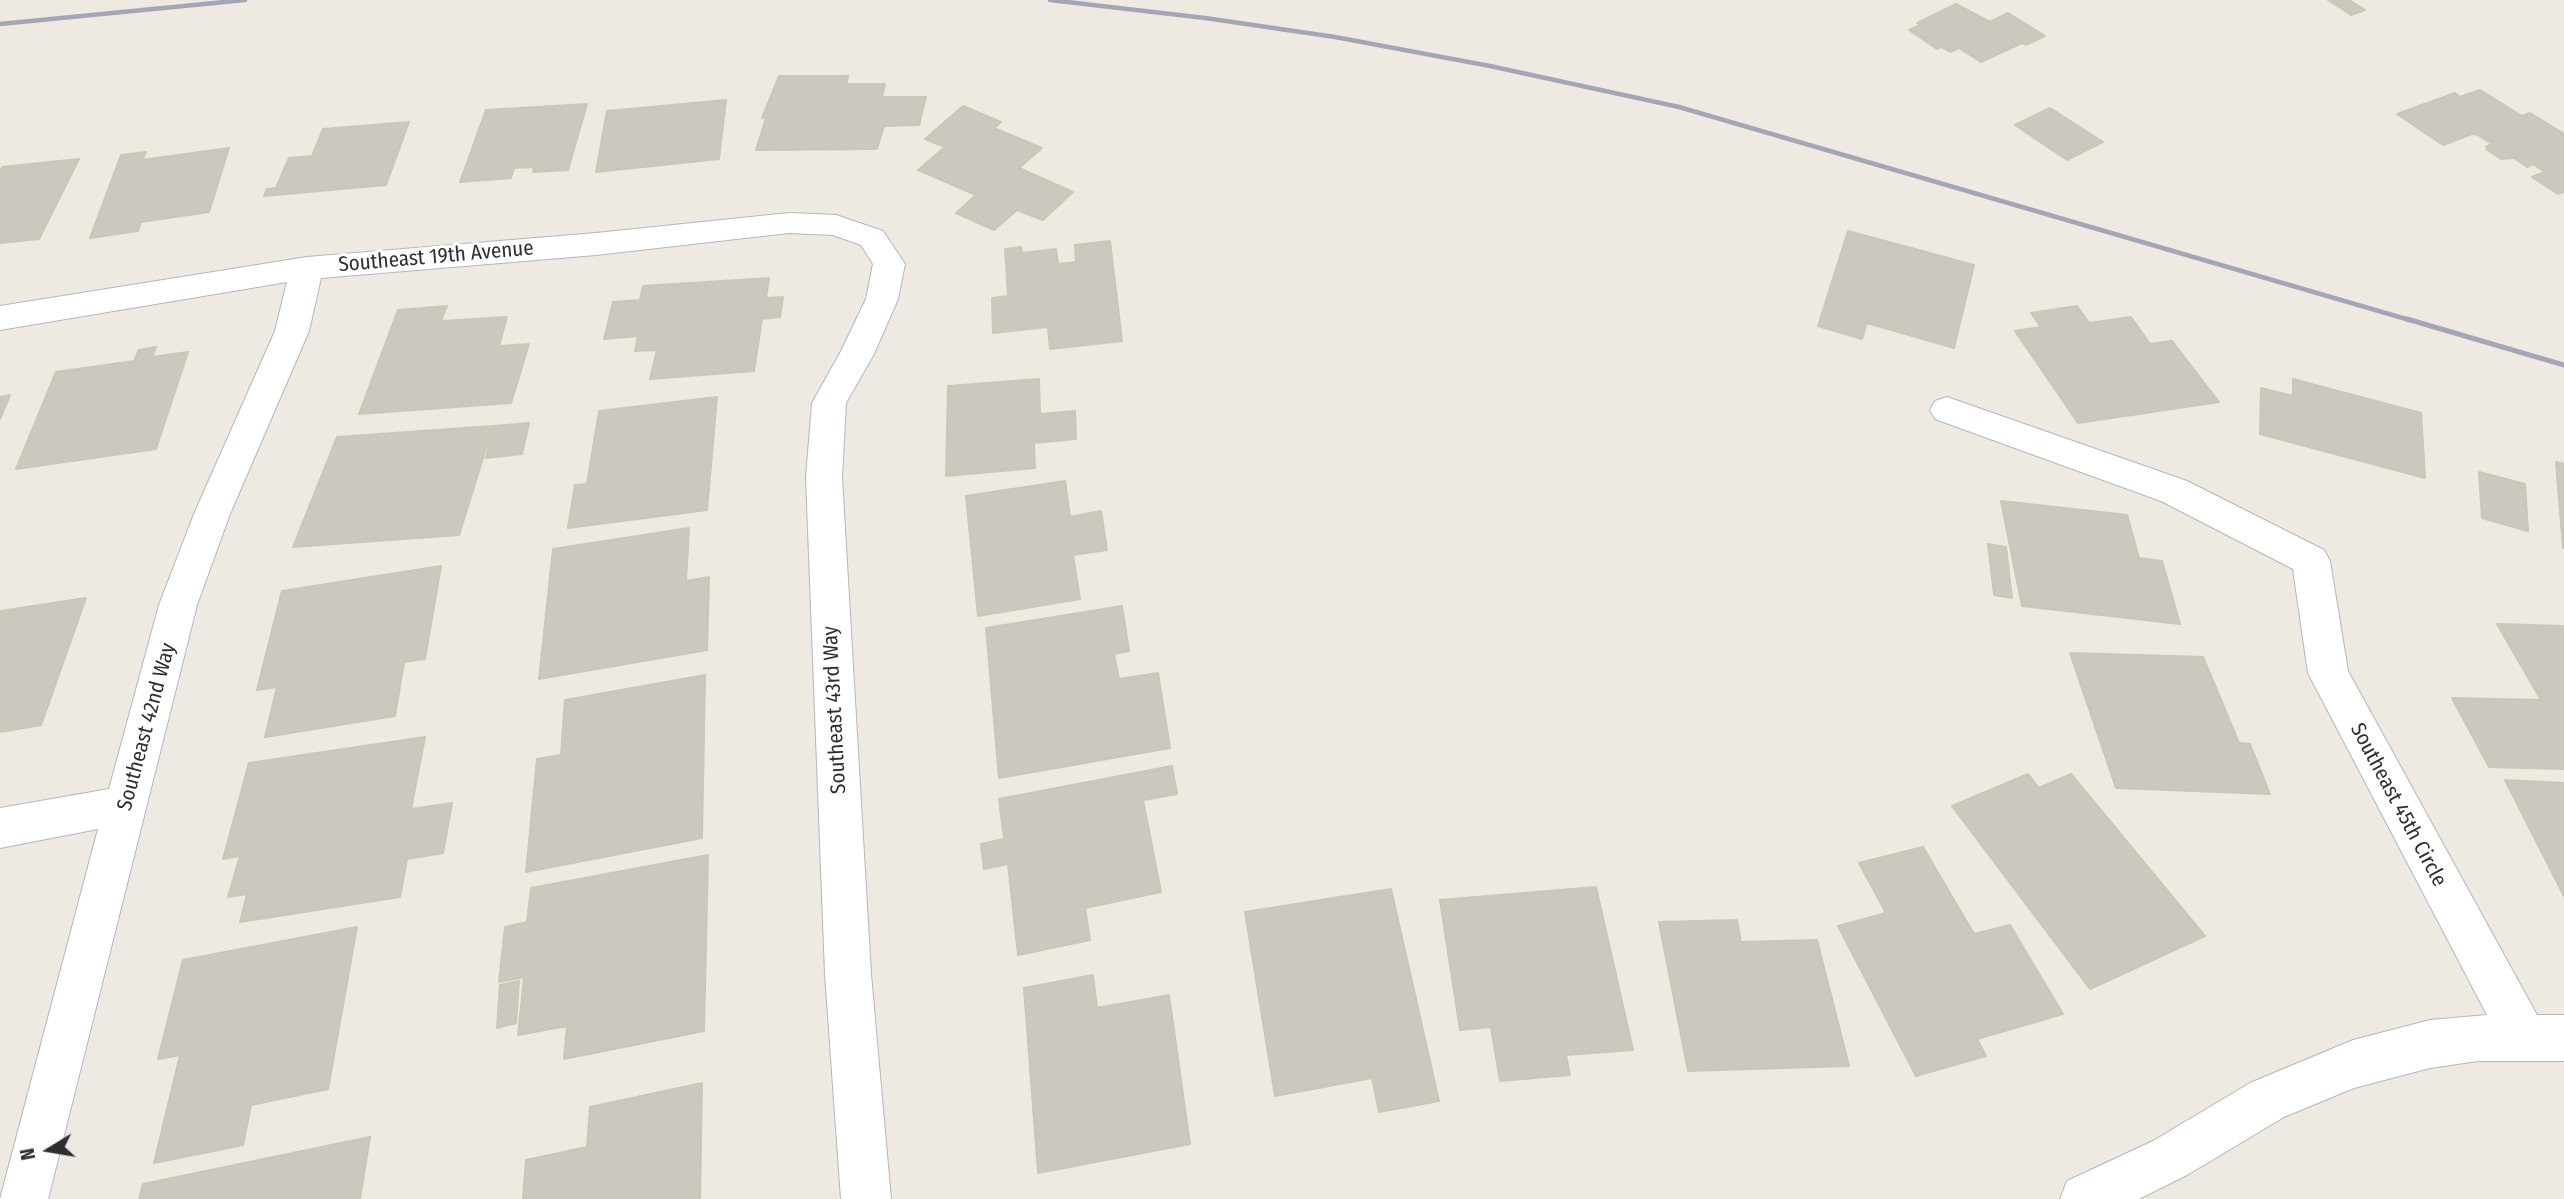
<!DOCTYPE html>
<style>
body{margin:0}
#map{position:relative;width:2564px;height:1199px;overflow:hidden;background:#eeeae1;font-family:"Fira Sans Condensed",sans-serif}
canvas{display:block}
.north{position:absolute;left:14px;top:1115px;width:70px;height:70px;-webkit-text-stroke:5px #fff;paint-order:stroke;rotate:259deg;font-size:19px;font-weight:700;line-height:28px;text-align:center;color:#2e2e2e}
.north::after{content:'';display:block;margin:auto;width:24px;height:32px;background:#2e2e2e;clip-path:polygon(50% 0,100% 100%,50% 72%,0 100%)}
</style>
<div id="map">
<canvas width="2564" height="1199"></canvas>
<div class="north">N</div>
</div>
<script>
const ctx = document.querySelector('canvas').getContext('2d');
ctx.lineJoin = 'round';
function paint(path, color) {
  ctx.fillStyle = color;
  ctx.fill(path, 'evenodd');
}
function toPath(rows) {
  const path = new Path2D();
  for (const r of rows) {
    path.moveTo(r[0], r[1]);
    for (let i = 2; i < r.length; i += 2) path.lineTo(r[i], r[i + 1]);
  }
  return path;
}
function stroke(path, color, width, dash) {
  ctx.strokeStyle = color;
  ctx.lineWidth = width;
  ctx.lineCap = dash ? 'butt' : 'round';
  ctx.setLineDash(dash || []);
  ctx.stroke(path);
}
function write(font, color, halo, rows, align = 'center') {
  ctx.font = font + ' "Fira Sans Condensed",sans-serif';
  ctx.lineWidth = 6;
  ctx.setLineDash([]);
  ctx.textBaseline = 'middle';
  ctx.strokeStyle = halo;
  ctx.fillStyle = color;
  for (const [text, x, y, turn = 0] of rows) {
    ctx.save();
    ctx.translate(x, y);
    ctx.rotate((+turn || 0) * Math.PI / 180);
    ctx.textAlign = isNaN(turn) ? turn : align;
    if (halo) ctx.strokeText(text, 0, 0);
    ctx.fillText(text, 0, 0);
    ctx.restore();
  }
}
const building = toPath([
 [2328,0,2349,0,2365,10,2351,15,2328,0],
 [1956,4,1990,22,2008,13,2045,36,2026,45,2022,43,1981,62,1959,48,1950,52,1941,47,1937,49,1909,30,1921,25,1917,23,1956,4],
 [779,76,848,76,846,84,885,84,882,97,926,97,919,125,884,126,877,149,756,150,766,118,762,118,779,76],
 [2480,90,2522,116,2530,113,2564,134,2564,192,2558,194,2532,177,2545,172,2533,164,2527,167,2514,158,2501,159,2487,150,2486,147,2492,144,2478,135,2472,134,2443,145,2397,114,2455,93,2460,97,2480,90],
 [726,100,719,159,596,172,607,111,726,100],
 [587,104,568,170,533,172,534,167,514,168,511,178,460,182,486,110,587,104],
 [963,106,1001,122,994,128,1042,148,1019,168,1073,192,1043,220,1017,210,994,230,956,213,976,195,918,170,945,147,925,139,963,106],
 [2050,108,2103,142,2067,160,2015,125,2050,108],
 [409,122,386,185,264,196,267,189,276,188,289,158,312,156,323,129,409,122],
 [229,148,209,212,141,222,138,231,90,238,121,155,146,152,142,160,229,148],
 [79,159,39,239,0,243,0,172,2,167,79,159],
 [1848,231,1974,265,1954,348,1867,323,1862,339,1818,326,1848,231],
 [1110,241,1122,341,1050,349,1048,327,993,333,992,298,1008,296,1005,249,1021,247,1022,253,1056,249,1058,264,1076,262,1075,245,1110,241],
 [769,278,766,298,783,297,780,317,762,319,754,371,650,379,657,350,635,351,638,336,604,339,613,302,640,300,643,286,769,278],
 [447,306,441,321,507,317,499,346,529,344,511,403,359,414,398,310,447,306],
 [2077,306,2089,323,2131,317,2150,344,2172,341,2219,402,2078,423,2015,331,2041,327,2031,313,2077,306],
 [156,347,152,357,188,352,156,449,16,469,56,372,134,361,139,350,156,347],
 [1039,379,1040,414,1075,411,1076,439,1034,443,1035,468,946,476,948,386,1039,379],
 [2293,379,2421,413,2425,478,2260,434,2261,388,2293,396,2293,379],
 [10,395,0,419,0,397,10,395],
 [717,397,707,510,568,528,575,485,587,484,599,411,717,397],
 [529,423,522,454,486,458,494,426,529,423],
 [493,426,459,535,293,547,337,437,493,426],
 [2556,462,2564,464,2564,548,2563,548,2556,462],
 [2479,472,2525,484,2528,531,2482,518,2479,472],
 [1065,481,1070,517,1101,511,1107,550,1073,555,1080,599,978,616,966,496,1065,481],
 [2001,501,2127,515,2139,558,2162,561,2180,624,2022,606,2001,501],
 [689,528,686,581,709,577,707,650,539,679,553,549,689,528],
 [1988,544,2006,547,2012,598,1994,595,1988,544],
 [441,566,425,659,404,662,395,716,265,737,277,687,257,690,282,591,441,566],
 [86,598,41,725,0,732,0,611,86,598],
 [1122,606,1129,651,1114,654,1119,679,1158,673,1170,748,999,778,986,628,1122,606],
 [2497,624,2564,626,2564,769,2489,767,2452,698,2541,700,2497,624],
 [2070,653,2203,657,2239,743,2250,744,2270,794,2116,788,2070,653],
 [705,675,702,838,526,872,537,759,561,755,565,700,705,675],
 [425,737,411,809,452,803,443,853,407,859,400,897,240,922,247,894,228,897,240,856,223,859,249,763,425,737],
 [1172,766,1177,794,1143,800,1161,892,1085,908,1090,940,1018,955,1008,864,984,869,981,844,1004,839,999,799,1172,766],
 [2028,774,2039,788,2071,774,2205,936,2090,989,1952,806,2028,774],
 [2505,780,2564,783,2564,896,2505,780],
 [1923,847,1974,934,2010,925,2063,1014,1977,1039,1986,1056,1916,1076,1838,926,1886,913,1859,863,1923,847],
 [708,855,704,1031,564,1059,567,1026,518,1035,524,977,499,982,505,927,527,922,531,888,708,855],
 [1596,887,1633,1050,1566,1055,1570,1075,1500,1081,1491,1027,1460,1030,1440,900,1596,887],
 [1391,889,1439,1101,1379,1112,1372,1078,1275,1096,1245,912,1391,889],
 [1737,920,1741,942,1817,940,1849,1066,1688,1071,1659,922,1737,920],
 [357,927,328,1089,251,1105,243,1145,154,1163,180,1055,158,1059,183,960,357,927],
 [1093,975,1097,1008,1169,995,1190,1144,1038,1173,1024,988,1093,975],
 [519,981,516,1023,497,1028,500,985,519,981],
 [702,1083,700,1199,523,1199,526,1160,587,1147,590,1107,702,1083],
 [370,1137,360,1199,139,1199,143,1184,370,1137]
]);
paint(building, '#cac8bf');
stroke(building, '#cac6ba', 2);
const minor = toPath([
 [789,213,836,215,883,231,905,264,898,299,874,354,846,403,842,477,871,974,891,1199,841,1199,825,974,806,477,812,403,840,353,866,299,873,264,861,245,833,235,789,233,596,255,321,278,309,331,230,514,197,605,48,1199,0,1199,98,829,0,848,0,808,109,789,159,605,194,514,275,331,287,282,0,330,0,306,307,257,596,233,789,213],
 [1947,397,2187,481,2324,550,2330,561,2348,671,2537,1015,2564,1015,2564,1061,2478,1061,2430,1068,2354,1088,2284,1117,2187,1175,2139,1199,2060,1199,2067,1181,2153,1141,2250,1083,2353,1040,2430,1020,2487,1015,2308,673,2293,569,2161,501,1935,419,1930,410,1935,401,1947,397]
]);
stroke(minor, '#b4b6c0', 2);
paint(minor, '#fff');
stroke(toPath([
 [1050,0,1205,18,1335,37,1490,66,1679,107,2413,321],
 [0,24,245,0]
]), '#a4a5b7', 4.5);
stroke(toPath([
 [2407,319,2564,365]
]), '#a4a5b7', 5);
write('21px', '#2e2e2e', '#fff', [
 ["Southeast 19th Avenue",436,257,-5],
 ["Southeast 43rd Way",835,710,-93],
 ["Southeast 42nd Way",147,727,-75],
 ["Southeast 45th Circle",2398,805,62]
]);
</script>
